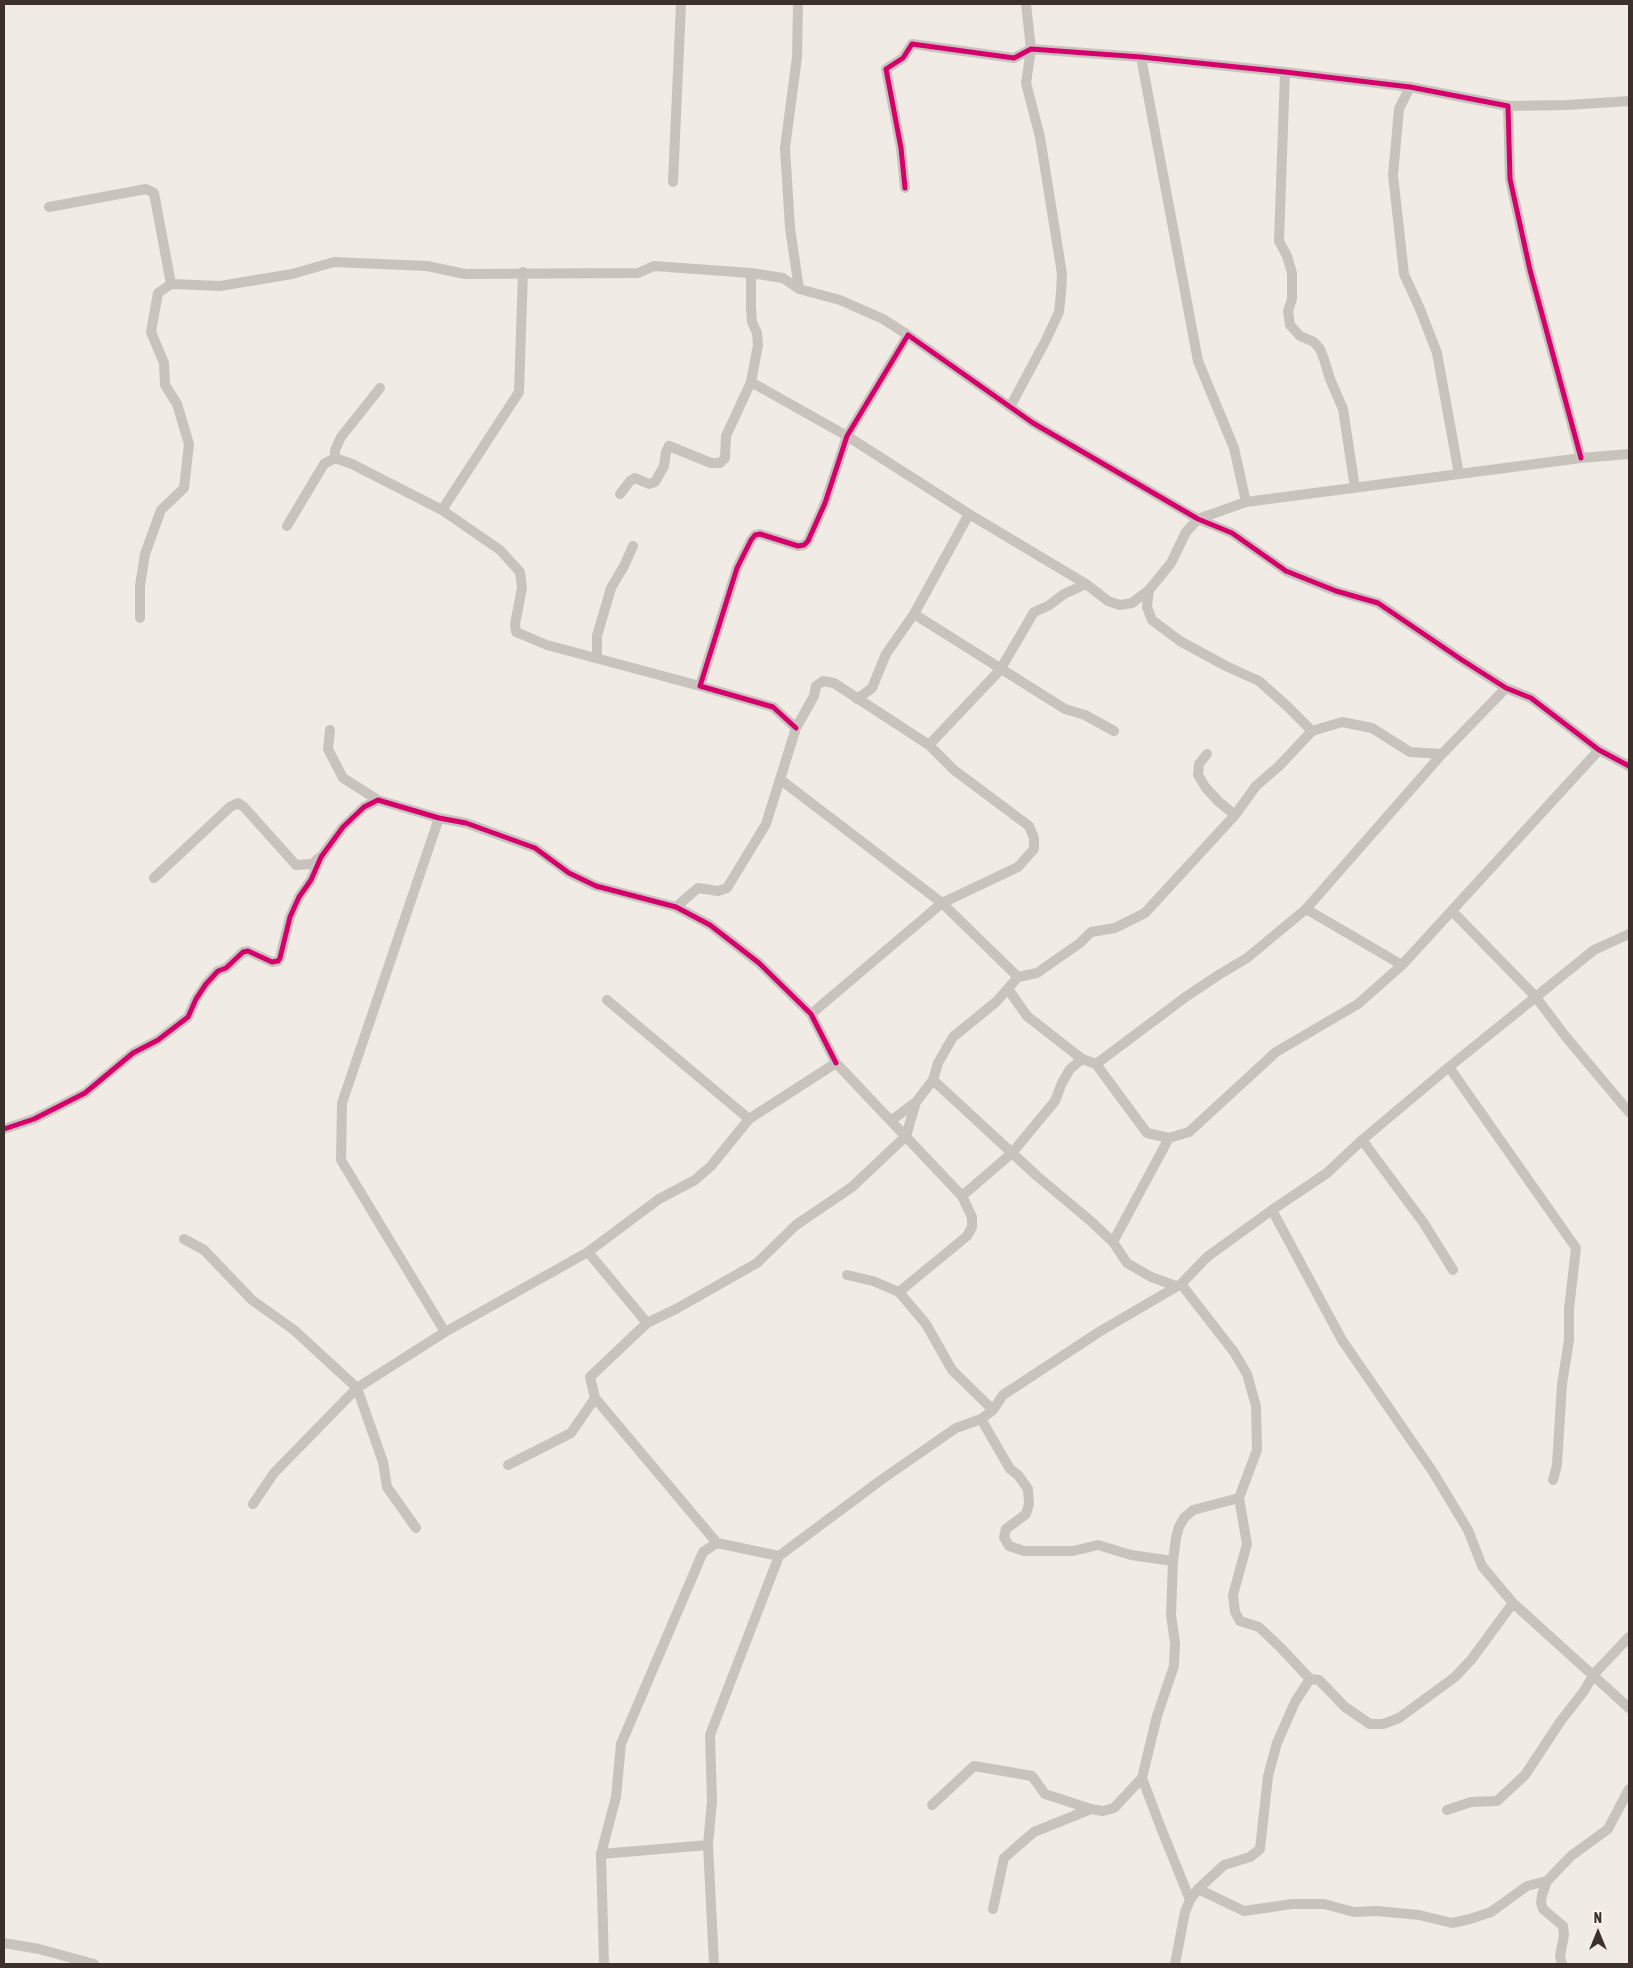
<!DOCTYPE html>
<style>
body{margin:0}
#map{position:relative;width:1633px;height:1968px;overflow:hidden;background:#f0ebe5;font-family:"Asap Condensed",sans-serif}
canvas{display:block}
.frame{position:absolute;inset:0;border:5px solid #3b302b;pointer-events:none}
.north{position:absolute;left:1573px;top:1908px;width:50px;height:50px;-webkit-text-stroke:4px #fbf5ee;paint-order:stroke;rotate:0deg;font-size:14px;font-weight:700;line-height:20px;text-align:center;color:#3b302b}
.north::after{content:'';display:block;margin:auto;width:18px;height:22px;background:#3b302b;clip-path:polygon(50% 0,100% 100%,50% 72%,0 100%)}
</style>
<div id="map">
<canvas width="1633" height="1968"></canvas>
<div class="frame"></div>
<div class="north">N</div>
</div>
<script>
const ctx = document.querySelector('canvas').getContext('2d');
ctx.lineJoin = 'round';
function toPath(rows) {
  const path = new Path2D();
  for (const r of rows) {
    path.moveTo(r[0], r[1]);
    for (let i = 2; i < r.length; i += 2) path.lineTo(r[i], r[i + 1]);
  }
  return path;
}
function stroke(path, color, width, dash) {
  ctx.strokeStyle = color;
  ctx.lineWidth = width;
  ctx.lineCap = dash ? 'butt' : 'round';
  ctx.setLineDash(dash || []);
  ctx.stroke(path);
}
stroke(toPath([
 [798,4,797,57,785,148,790,228,799,289],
 [1141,57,1198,361,1234,448,1246,502],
 [1285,72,1279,241,1287,256,1292,273,1292,299,1288,311,1290,325,1300,336,1314,342,1320,349,1324,359,1330,379,1343,409,1355,488],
 [1410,87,1399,109,1393,175,1404,274,1420,309,1437,353,1459,474],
 [1508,106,1567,105,1629,101],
 [673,182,681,4],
 [905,188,901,148,886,69,903,58,912,44,1014,58,1031,49,1141,57,1285,72,1410,87,1508,106,1510,179,1530,270,1581,458],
 [49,207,146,189,154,193,171,284],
 [908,335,883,319,840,300,799,289,783,278,751,273,751,309,752,322,757,333,758,345,751,382,847,436,969,514,1086,584,1108,601,1120,605,1132,603,1149,590,1171,563,1186,532,1198,519,1246,502,1581,458,1629,454],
 [1010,407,1046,340,1059,312,1061,293,1062,274,1040,137,1026,83,1031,49,1026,4],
 [335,458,335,450,341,437,380,388],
 [620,494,630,481,635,478,649,484,655,482,664,466,666,452,669,446,711,463,720,463,725,458,726,436,751,382],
 [442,510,519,392,523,272],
 [287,526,324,464,335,458,352,464,442,510,500,550,520,572,522,588,515,624,516,632,547,645,700,686],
 [1149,590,1147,607,1152,620,1180,641,1226,666,1259,681,1287,706,1312,731],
 [914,614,969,514],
 [140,618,140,586,145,554,161,510,184,488,189,444,177,404,165,385,164,363,151,332,158,293,171,284,220,286,292,274,334,262,427,266,465,274,638,273,654,266,751,273],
 [597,657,597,636,611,588,624,566,633,546],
 [857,699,872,688,886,654,914,614,1065,709,1085,715,1114,731],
 [796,728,773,707,700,686,737,568,751,540,755,535,760,534,798,546,804,545,808,541,825,503,847,436,908,335,1033,423,1198,519,1232,533,1286,571,1336,591,1378,603,1462,660,1506,688,1531,698,1599,750,1629,766],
 [330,730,328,749,343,778,378,800],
 [1207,754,1199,764,1198,775,1206,788,1219,802,1235,815],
 [781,780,942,903,1018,867,1034,849,1034,838,1029,826,954,770,929,745,1000,670,1034,612,1048,606,1064,594,1086,584],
 [439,818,342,1103,341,1160,445,1332],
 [154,878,230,807,238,803,244,807,296,865,312,864,320,857],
 [676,907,698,888,718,891,727,888,766,824,796,728,814,696,816,686,823,681,834,683,929,745],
 [1306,909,1402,965],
 [1452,911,1535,996,1566,1037,1629,1112],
 [1008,989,1027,1016,1082,1059],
 [811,1014,942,903,1018,977],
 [1096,1064,1147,1133,1169,1138,1189,1132,1276,1052,1358,1004,1402,965,1599,750],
 [1449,1067,1576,1248,1569,1309,1569,1340,1562,1384,1557,1465,1553,1480],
 [933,1080,938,1063,953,1037,996,1002,1018,977,1037,973,1080,943,1091,932,1115,928,1145,913,1235,815,1256,786,1279,766,1312,731,1342,722,1372,728,1410,752,1442,754],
 [749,1119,836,1063,962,1196,972,1217,972,1227,967,1236,899,1292],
 [892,1120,916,1102],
 [4,1129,34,1119,85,1093,133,1053,158,1040,188,1017,196,999,206,984,218,971,226,968,243,952,248,951,272,962,278,961,280,958,290,917,299,897,311,880,321,857,343,827,364,807,378,800,439,818,466,823,535,848,569,873,596,886,676,907,710,925,759,963,811,1014,836,1063],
 [1362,1140,1423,1222,1453,1270],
 [962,1196,1012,1153,1055,1101,1062,1083,1070,1069,1082,1059,1096,1064,1187,996,1220,974,1247,958,1306,909,1442,754,1506,688],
 [1272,1210,1342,1340,1433,1472,1468,1530,1482,1566,1513,1603,1629,1708],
 [184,1239,204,1250,252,1300,294,1330,357,1388,445,1332,588,1252,659,1199,695,1180,711,1166,749,1119,607,1000],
 [1113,1242,1169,1138],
 [588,1252,647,1323],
 [595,1398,590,1377,647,1323,676,1309,757,1263,796,1225,852,1187,906,1136,916,1102,933,1080,1037,1176,1093,1223,1113,1242,1127,1263,1151,1277,1176,1286],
 [993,1410,1003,1395,1099,1332,1181,1284,1207,1257,1272,1210,1327,1173,1362,1140,1449,1067,1594,950,1629,934],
 [981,1419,1010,1469,1018,1475,1028,1489,1029,1504,1026,1514,1006,1529,1004,1537,1009,1546,1024,1551,1073,1551,1098,1545,1131,1555,1173,1561],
 [508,1465,571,1433,595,1398,717,1543],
 [253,1504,274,1473,357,1388,383,1462,387,1487,416,1528],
 [1310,1679,1319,1680,1345,1707,1370,1724,1383,1724,1399,1718,1455,1677,1471,1660,1513,1603],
 [932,1805,974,1766,1032,1776,1045,1794,1091,1809,1103,1811,1114,1808,1142,1778],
 [1447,1810,1471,1802,1497,1801,1525,1775,1560,1722,1584,1691,1594,1674,1629,1637],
 [708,1845,714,1964],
 [601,1854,708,1845,712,1801,710,1735,779,1556],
 [1547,1881,1542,1895,1541,1903,1543,1909,1563,1926,1564,1935,1560,1956,1562,1964],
 [1198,1889,1244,1911,1292,1904,1324,1904,1354,1912,1377,1911,1419,1915,1452,1923,1470,1919,1491,1912,1527,1886,1547,1881,1571,1856,1608,1829,1629,1789],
 [1190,1900,1161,1828,1142,1778,1157,1716,1174,1666,1175,1643,1171,1615,1173,1561,1176,1538,1179,1527,1184,1518,1193,1510,1239,1498],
 [993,1909,1004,1858,1034,1832,1091,1809],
 [4,1943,39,1949,94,1964],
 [604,1964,601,1854,616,1797,621,1744,703,1552,717,1543,779,1556,881,1480,956,1428,981,1419,993,1410,952,1370,926,1324,899,1292,873,1281,847,1275],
 [1175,1964,1185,1912,1190,1900,1198,1889,1224,1865,1250,1857,1260,1849,1268,1776,1277,1743,1295,1702,1310,1679,1281,1648,1259,1627,1240,1621,1235,1612,1233,1595,1247,1544,1239,1498,1257,1450,1256,1406,1247,1374,1234,1352,1181,1284]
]), '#c9c3be', 10);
stroke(toPath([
 [905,188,901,148,886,69,903,58,912,44,1014,58,1031,49,1141,57,1285,72,1410,87,1508,106,1510,179,1530,270,1581,458],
 [796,728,773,707,700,686,737,568,751,540,755,535,760,534,798,546,804,545,808,541,825,503,847,436,908,335,1033,423,1198,519,1232,533,1286,571,1336,591,1378,603,1462,660,1506,688,1531,698,1599,750,1629,766],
 [4,1129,34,1119,85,1093,133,1053,158,1040,188,1017,196,999,206,984,218,971,226,968,243,952,248,951,272,962,278,961,280,958,290,917,299,897,311,880,321,857,343,827,364,807,378,800,439,818,466,823,535,848,569,873,596,886,676,907,710,925,759,963,811,1014,836,1063]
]), '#d6006c', 5);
</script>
